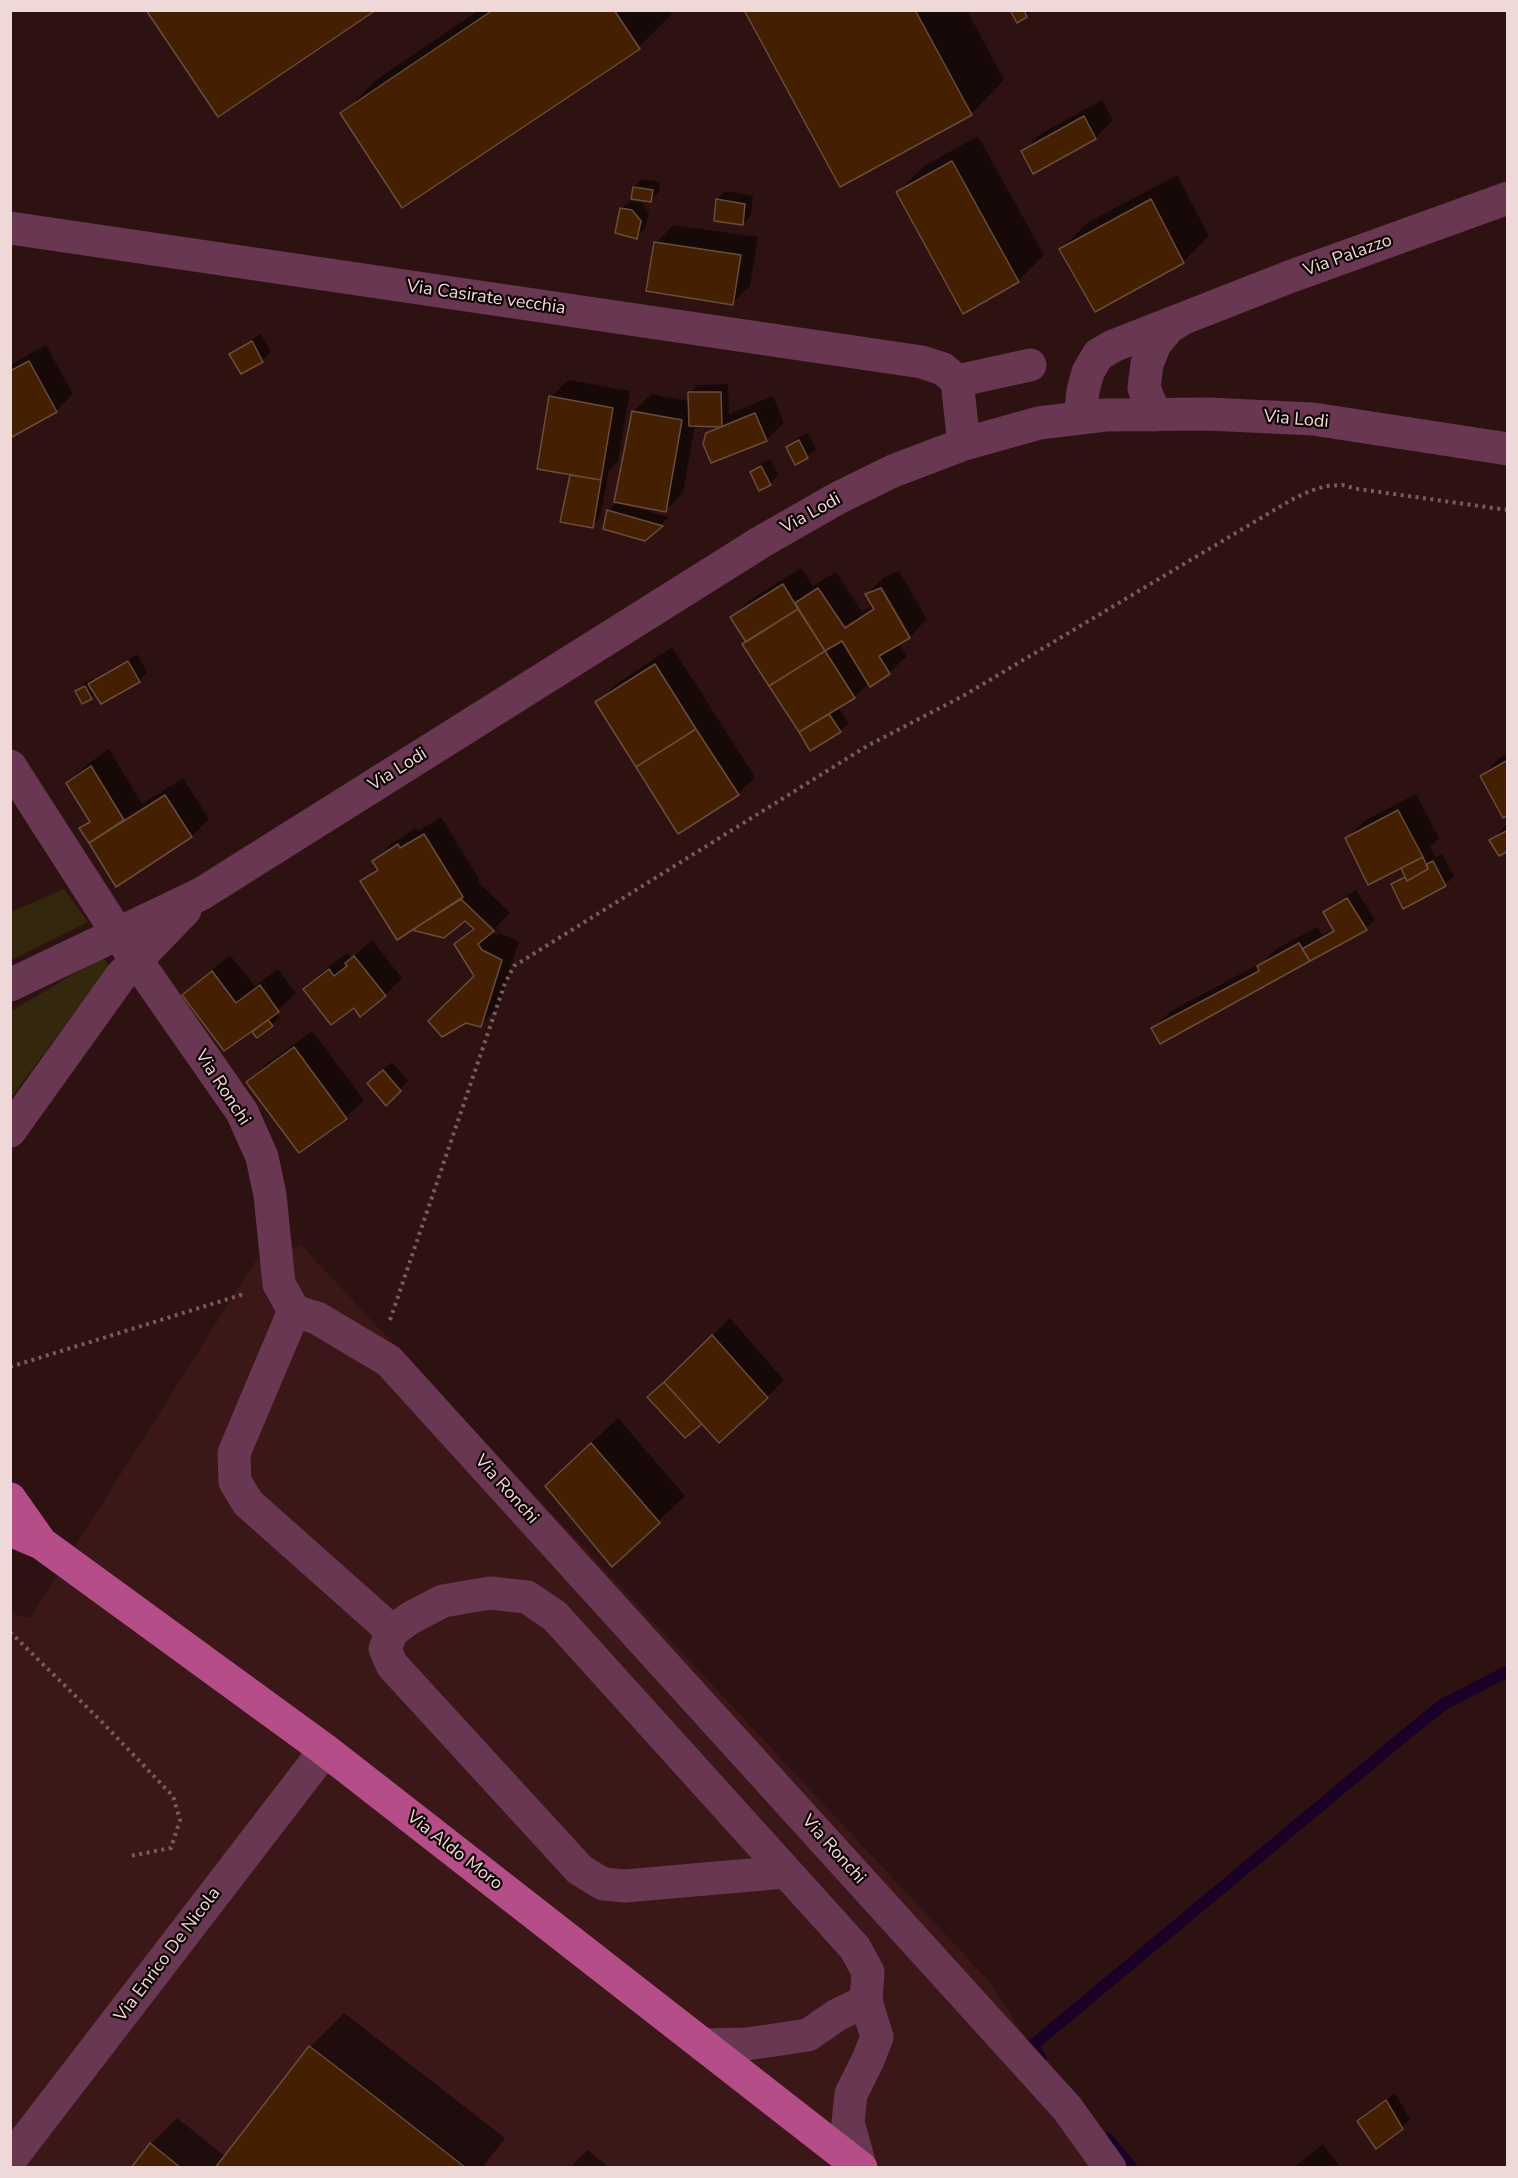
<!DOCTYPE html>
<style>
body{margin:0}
#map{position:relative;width:1518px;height:2178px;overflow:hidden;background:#2e1212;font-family:"Nunito Sans",sans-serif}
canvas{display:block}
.frame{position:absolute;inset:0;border:12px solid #eed9d8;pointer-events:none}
</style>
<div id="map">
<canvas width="1518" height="2178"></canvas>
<div class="frame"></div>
</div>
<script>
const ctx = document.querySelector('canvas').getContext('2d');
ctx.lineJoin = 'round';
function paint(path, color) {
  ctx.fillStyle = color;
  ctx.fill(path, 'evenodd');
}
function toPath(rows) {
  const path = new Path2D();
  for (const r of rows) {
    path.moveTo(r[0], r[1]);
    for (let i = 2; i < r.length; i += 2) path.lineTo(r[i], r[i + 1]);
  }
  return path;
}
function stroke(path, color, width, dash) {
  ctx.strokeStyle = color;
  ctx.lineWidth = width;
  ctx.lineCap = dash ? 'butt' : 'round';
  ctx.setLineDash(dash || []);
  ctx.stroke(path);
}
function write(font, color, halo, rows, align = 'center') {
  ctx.font = font + ' "Nunito Sans",sans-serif';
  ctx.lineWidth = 4.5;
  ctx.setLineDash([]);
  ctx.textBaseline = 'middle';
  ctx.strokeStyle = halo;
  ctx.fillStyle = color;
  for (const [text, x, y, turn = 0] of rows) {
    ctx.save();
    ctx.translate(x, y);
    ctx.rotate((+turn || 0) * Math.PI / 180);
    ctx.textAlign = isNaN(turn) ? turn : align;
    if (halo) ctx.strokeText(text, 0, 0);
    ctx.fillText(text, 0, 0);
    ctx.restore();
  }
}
paint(toPath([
 [301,1245,987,1979,1112,2167,11,2167,10,1613,30,1618,256,1260]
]), '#3b1717');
paint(toPath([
 [64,889,88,922,11,960,11,912],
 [101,958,106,961,108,967,11,1098,11,1011]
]), '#33280d');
paint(toPath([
 [479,10,670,10,672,14,639,47,342,114,376,80],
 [745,10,967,10,1004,80,971,114],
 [1012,10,1032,10,1026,16],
 [1102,100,1113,120,1096,138,1033,172,1023,151,1040,134],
 [978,136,1044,255,1018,281,898,192,924,166],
 [1177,175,1209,236,1183,262,1061,249,1087,223],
 [642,179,660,182,659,192,650,200,634,187],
 [726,191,753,196,751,215,743,224,717,199],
 [630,201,641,202,649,212,645,229,636,237,621,209],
 [673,225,758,237,750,286,733,303,656,243],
 [261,334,271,352,263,360,241,372,231,354,240,346],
 [46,345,73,394,56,411,10,437,10,365],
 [568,380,630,391,618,461,609,470,600,518,592,526,562,521,572,474,551,397],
 [728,384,729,414,773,396,784,423,766,440,708,434,716,425,695,425,683,493,666,510,622,501,621,504,669,517,645,540,608,511,618,501,633,412,651,394,690,401,689,393,698,385],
 [808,433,816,449,807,457,788,447,796,439],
 [770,459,778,475,770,484,752,472,760,464],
 [801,568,813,586,836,572,862,612,873,605,867,594,884,577,899,571,927,619,910,637,899,643,907,656,889,673,869,683,854,697,838,707,848,723,840,731,801,732,744,645,747,642,732,617,750,600],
 [884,590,910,634,906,634,882,591],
 [672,647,755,777,738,794,597,702,615,685],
 [137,654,147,672,139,681,96,693,91,698,77,691,85,683,94,678,94,680],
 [109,749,142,804,183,778,209,819,192,836,116,885,81,828,90,819,68,783,85,766],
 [1508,754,1508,813,1482,776,1499,758],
 [1416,794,1439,838,1430,847,1435,857,1442,854,1454,876,1445,885,1404,907,1393,885,1405,874,1401,866,1346,839,1364,821],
 [441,817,479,879,477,881,510,913,496,927,500,933,519,942,498,1008,480,1025,466,1021,476,976,455,945,473,927,465,919,444,936,362,882,377,867,374,861,391,844,416,828,418,831],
 [483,918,499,933,497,936,481,920],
 [1508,824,1508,849,1491,840],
 [1356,890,1375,920,1366,928,1160,1042,1153,1028,1171,1011,1263,962,1276,949,1317,927,1322,935,1334,929,1325,912,1333,904],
 [372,940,402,978,385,995,354,1006,305,990,322,972,347,953,351,958],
 [230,955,255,986,278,969,296,993,276,1012,280,1017,272,1025,254,1032,260,1025,259,1024,184,995,202,978],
 [312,1031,364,1100,346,1117,300,1151,248,1082,265,1065],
 [392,1062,408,1081,386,1103,378,1075],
 [730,1318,784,1380,767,1397,674,1374],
 [618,1418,685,1496,612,1564,573,1460],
 [344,2013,505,2138,482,2168,133,2168,151,2144,177,2118,225,2156,310,2047],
 [1395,2093,1410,2119,1402,2128,1358,2122],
 [1323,2144,1341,2168,1293,2168],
 [587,2150,610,2168,570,2168]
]), '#0007');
stroke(toPath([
 [1041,2058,1032,2046,1416,1726,1444,1704,1508,1671],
 [1108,2139,1132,2168]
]), '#1a0026', 12);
const building = toPath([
 [146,10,376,10,218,117,146,10],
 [493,10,614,10,640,49,402,208,340,113,493,10],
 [744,10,915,10,972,115,840,187,744,10],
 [1010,10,1024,10,1027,17,1017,23,1010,10],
 [1084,116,1096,139,1033,174,1021,151,1084,116],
 [952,161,1019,282,963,314,896,192,952,161],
 [633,187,653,190,651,202,631,199,633,187],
 [716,199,745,204,743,225,714,221,716,199],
 [1151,199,1184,263,1095,312,1059,249,1151,199],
 [620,208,632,210,641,221,637,239,615,233,620,208],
 [654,242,741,255,733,305,646,291,654,242],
 [252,341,263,362,241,374,229,354,252,341],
 [29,361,57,412,10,438,10,371,29,361],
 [688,392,721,392,722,427,689,426,688,392],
 [549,396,613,408,601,480,537,469,549,396],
 [632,411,682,420,666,512,614,502,632,411],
 [755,413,767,441,711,463,703,444,706,433,755,413],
 [799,440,808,458,795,465,786,447,799,440],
 [761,466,771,485,759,491,750,472,761,466],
 [570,475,601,480,593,528,560,522,570,475],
 [607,510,663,526,645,541,603,529,607,510],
 [783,584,798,609,746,642,730,617,783,584],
 [818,588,845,628,874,609,865,594,881,588,910,638,879,656,890,674,870,687,842,641,825,651,795,603,818,588],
 [798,609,825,651,769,686,742,644,798,609],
 [825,651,855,698,799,732,769,686,825,651],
 [128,661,140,682,101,704,88,684,128,661],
 [655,664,696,729,636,767,595,702,655,664],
 [85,686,92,699,82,704,75,691,85,686],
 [829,714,841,732,810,751,799,732,829,714],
 [696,729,739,795,678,834,636,767,696,729],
 [1508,760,1508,815,1503,818,1480,776,1508,760],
 [91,766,124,820,89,843,79,828,90,822,66,783,91,766],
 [165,795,192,837,116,887,89,843,165,795],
 [1398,810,1423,857,1368,885,1345,838,1398,810],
 [1508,830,1508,851,1499,856,1489,840,1508,830],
 [424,834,463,897,397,940,360,881,378,870,372,861,398,844,400,848,424,834],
 [1423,857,1428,869,1407,881,1401,868,1423,857],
 [1433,861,1446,886,1403,909,1391,884,1405,877,1407,881,1428,869,1427,864,1433,861],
 [1347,898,1367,930,1310,961,1302,949,1334,931,1323,912,1347,898],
 [461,899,494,931,478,944,482,950,502,960,481,1027,466,1023,442,1037,428,1021,474,976,454,944,474,929,465,921,444,938,412,930,461,899],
 [1299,943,1310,961,1160,1044,1151,1028,1259,971,1257,966,1299,943],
 [354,956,386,996,360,1017,354,1008,331,1025,303,989,329,969,334,976,347,966,345,963,354,956],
 [212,971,236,1003,260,985,279,1012,224,1051,182,995,212,971],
 [268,1020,273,1026,257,1038,252,1032,268,1020],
 [294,1047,347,1119,299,1153,246,1082,294,1047],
 [383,1070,401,1091,386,1106,367,1083,383,1070],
 [712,1335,768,1398,719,1443,664,1382,712,1335],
 [664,1382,702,1424,685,1438,647,1397,664,1382],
 [591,1443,660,1523,612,1567,545,1486,591,1443],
 [309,2046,347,2075,466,2168,215,2168,309,2046],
 [1386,2100,1403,2129,1376,2149,1357,2121,1386,2100],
 [150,2143,181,2168,131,2168,150,2143]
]);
paint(building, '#441f02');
stroke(building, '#694d3b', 1.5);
stroke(toPath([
 [390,1320,505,983,514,966,867,746,963,696,1291,500,1310,491,1326,486,1342,485,1358,489,1508,510],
 [10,1367,244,1294],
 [10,1632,100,1720,173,1796,180,1820,171,1848,130,1856]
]), '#765c5c', 4, [3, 4.5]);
stroke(toPath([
 [10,228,922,362,943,369,957,381,964,444],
 [957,381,1030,365],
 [1155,415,1144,388,1147,364,1155,344,1169,327,1179,321],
 [1080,418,1083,391,1088,372,1098,355,1113,346,1289,277,1508,198],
 [10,766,118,934,242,1112,262,1157,270,1195,279,1284,294,1311,317,1318,389,1361,1067,2108,1110,2168],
 [10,985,201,894,761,542,838,498,893,471,964,444,1039,423,1105,415,1208,414,1313,419,1508,449],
 [10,1131,121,976,185,910],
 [294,1311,234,1453,235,1482,248,1503,392,1631],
 [785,1872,625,1886,603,1884,580,1870,392,1665,385,1649,392,1631,412,1617,443,1601,490,1593,527,1597,555,1616,855,1948,868,1972,866,2001,877,2037,868,2060,851,2094,848,2122,860,2166],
 [703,2045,747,2044,808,2035,837,2015,866,2001],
 [10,2160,325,1750]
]), '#693752', 33);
stroke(toPath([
 [10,1499,41,1543],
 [10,1530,41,1543,325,1750,861,2168]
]), '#b54e88', 33);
write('18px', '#eed9d8', '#0e0404', [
 ["Via Palazzo",1348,256,-20],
 ["Via Casirate vecchia",486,298,8],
 ["Via Lodi",1296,420,5],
 ["Via Lodi",811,514,-29],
 ["Via Lodi",398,770,-32],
 ["Via Ronchi",222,1088,57],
 ["Via Ronchi",506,1490,48],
 ["Via Ronchi",833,1850,48],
 ["Via Aldo Moro",454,1851,38],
 ["Via Enrico De Nicola",168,1955,-53]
]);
</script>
